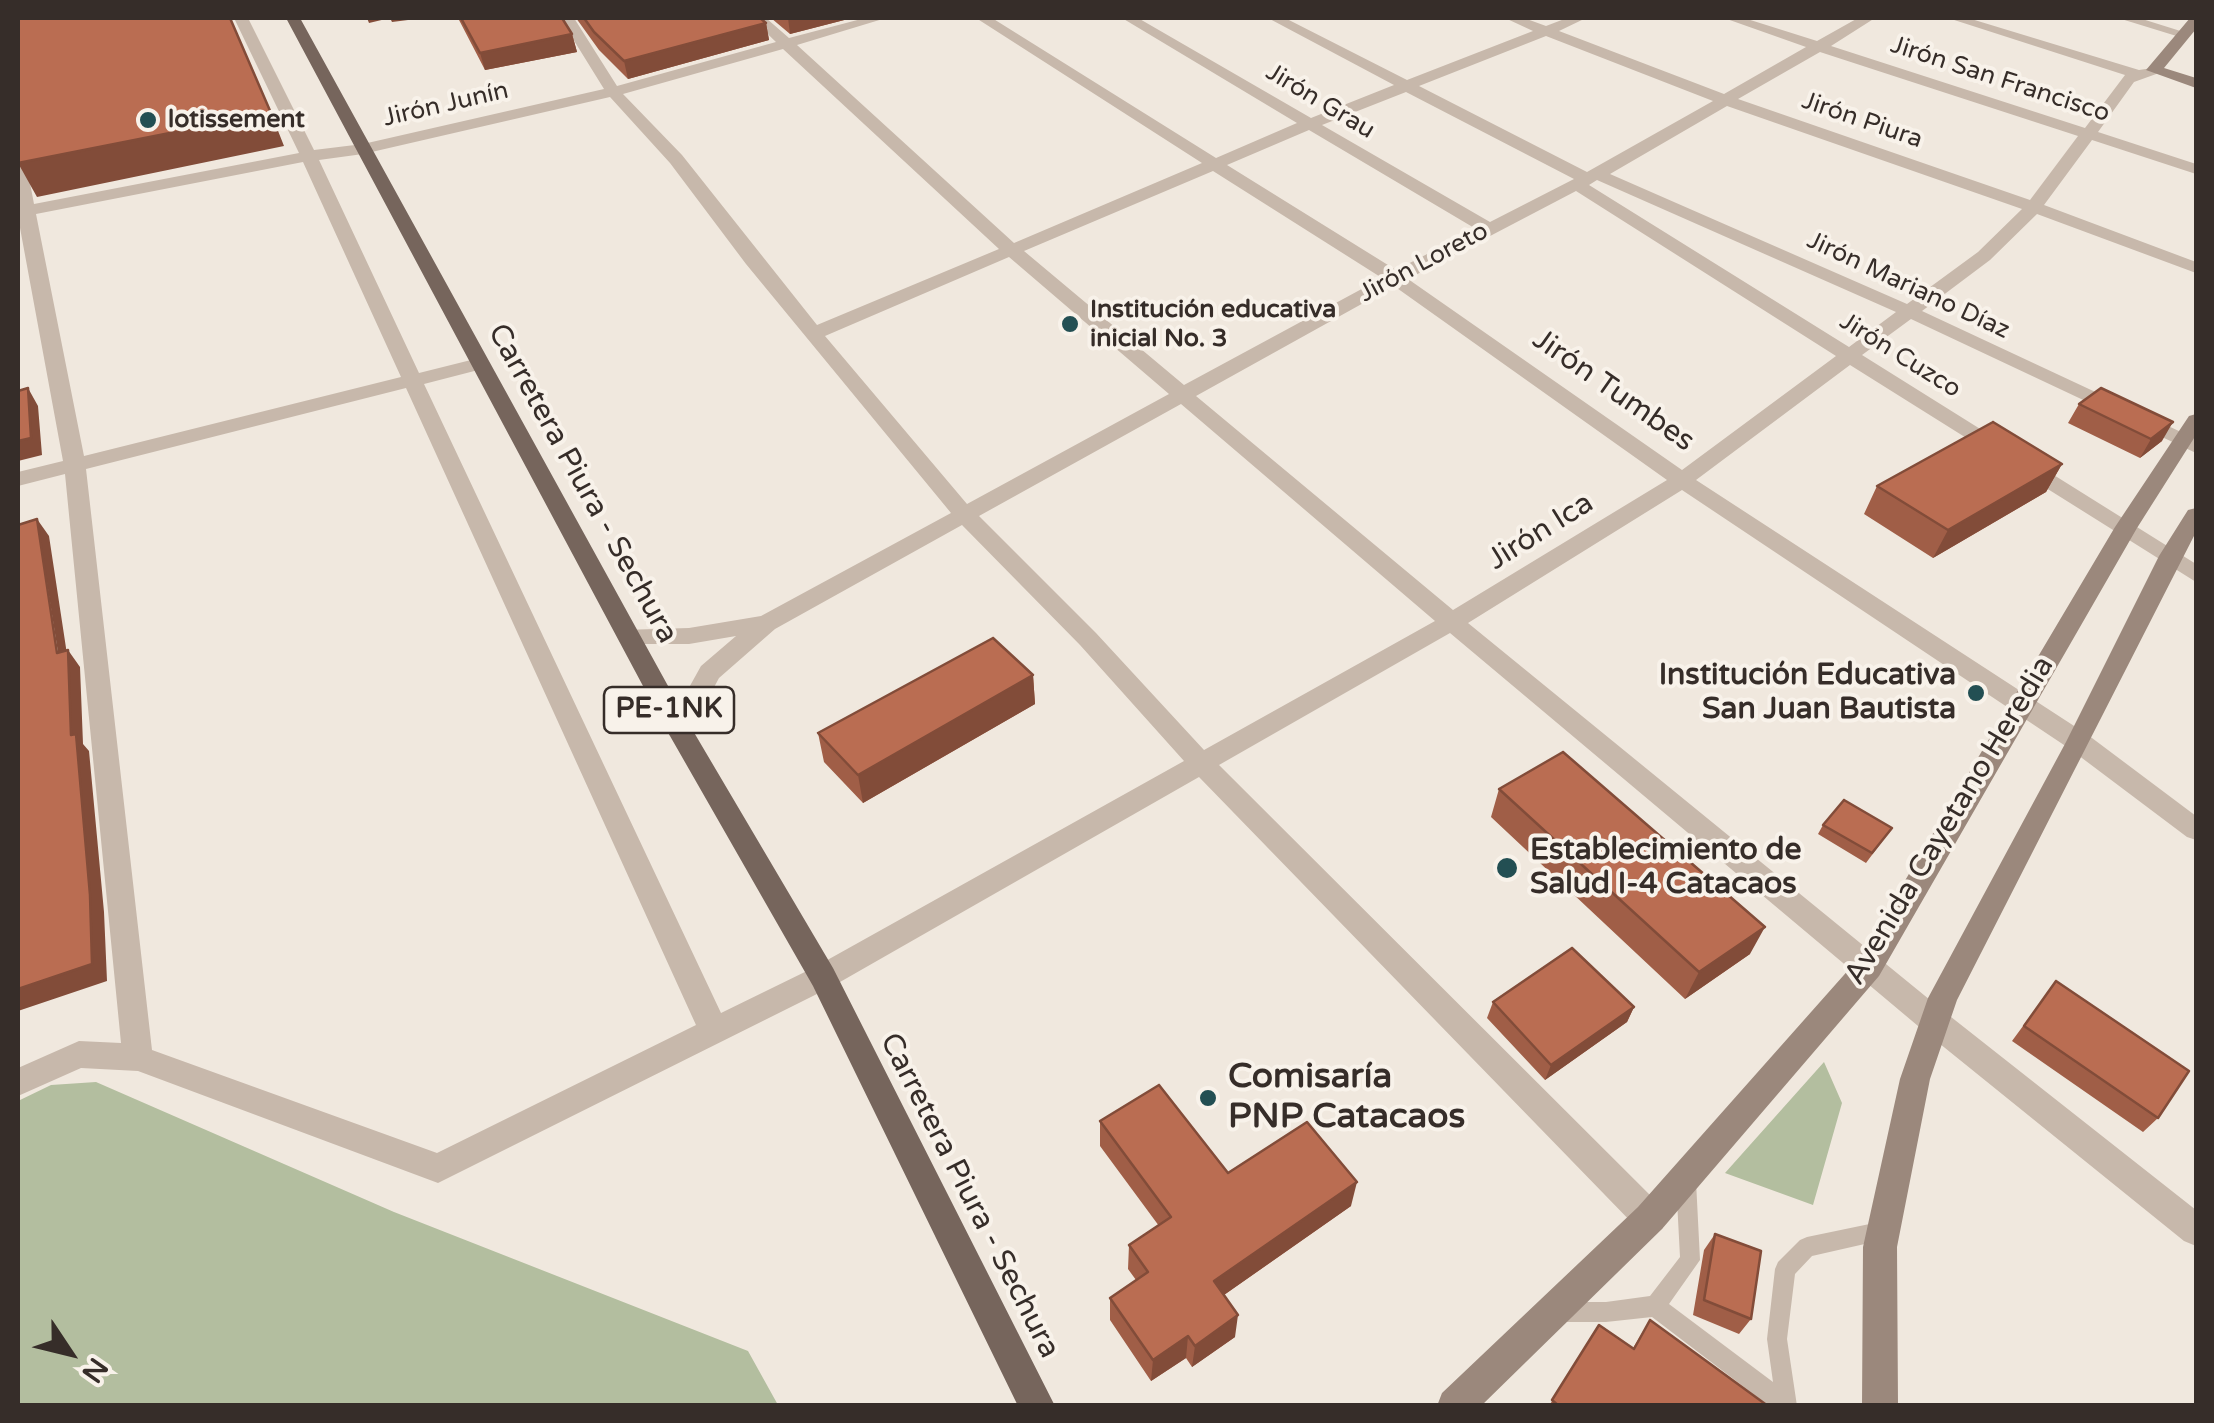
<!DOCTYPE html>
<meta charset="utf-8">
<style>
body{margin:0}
#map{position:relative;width:2214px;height:1423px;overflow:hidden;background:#f0e8de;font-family:"Varela Round",sans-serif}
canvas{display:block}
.frame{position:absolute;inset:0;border:20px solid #362d29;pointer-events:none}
.north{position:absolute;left:20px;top:1303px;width:100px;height:100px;-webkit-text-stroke:8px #f8f2ea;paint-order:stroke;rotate:125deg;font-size:28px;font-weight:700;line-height:40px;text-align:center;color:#362d29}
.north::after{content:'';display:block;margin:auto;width:35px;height:45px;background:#362d29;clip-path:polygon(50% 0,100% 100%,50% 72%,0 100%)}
</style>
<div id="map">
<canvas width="2214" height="1423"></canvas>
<div class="frame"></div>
<div class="north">N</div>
</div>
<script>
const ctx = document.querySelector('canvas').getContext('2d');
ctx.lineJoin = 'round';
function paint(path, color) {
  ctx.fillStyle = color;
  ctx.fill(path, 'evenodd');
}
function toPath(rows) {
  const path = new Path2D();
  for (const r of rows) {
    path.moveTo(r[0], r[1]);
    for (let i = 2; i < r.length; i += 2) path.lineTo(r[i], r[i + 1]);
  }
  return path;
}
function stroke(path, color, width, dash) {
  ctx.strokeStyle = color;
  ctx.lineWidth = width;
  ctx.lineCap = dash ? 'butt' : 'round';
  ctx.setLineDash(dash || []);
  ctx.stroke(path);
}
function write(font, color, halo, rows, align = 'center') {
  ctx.font = font + ' "Varela Round",sans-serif';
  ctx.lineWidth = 8;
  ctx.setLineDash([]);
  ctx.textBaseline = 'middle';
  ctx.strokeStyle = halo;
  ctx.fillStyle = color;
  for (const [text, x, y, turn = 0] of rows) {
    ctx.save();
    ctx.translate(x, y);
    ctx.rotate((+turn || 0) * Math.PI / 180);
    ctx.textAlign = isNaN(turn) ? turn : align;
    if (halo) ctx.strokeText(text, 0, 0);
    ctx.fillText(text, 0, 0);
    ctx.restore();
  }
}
paint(toPath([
 [1824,1062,1842,1103,1813,1205,1725,1173],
 [96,1082,394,1212,748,1351,778,1405,18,1405,18,1101,51,1085]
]), '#b3be9f');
paint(toPath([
 [1686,1172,1693,1175,1696,1181,1700,1260,1669,1304,1773,1382,1767,1339,1775,1269,1778,1262,1800,1240,1807,1237,1884,1221,1891,1224,1894,1231,1891,1238,1812,1256,1795,1274,1787,1339,1797,1406,1769,1406,1652,1317,1606,1322,1561,1322,1554,1319,1551,1312,1554,1305,1561,1302,1606,1302,1650,1296,1680,1257,1676,1181,1679,1175,1686,1172]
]), '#c7b8ab');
paint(toPath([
 [234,18,248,18,314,150,363,144,604,89,560,18,574,18,617,86,776,42,751,18,766,18,789,38,865,18,886,18,797,45,1014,243,1202,163,976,18,992,18,1216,158,1297,123,1122,18,1138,18,1311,118,1394,85,1268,18,1285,18,1407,80,1533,31,1505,18,1524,18,1546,26,1567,18,1586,18,1559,31,1724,94,1806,47,1724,18,1744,18,1817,41,1858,18,1875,18,1831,46,2085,128,2125,75,1948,18,1968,18,2139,70,2159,67,2159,73,2134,82,2098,132,2196,164,2196,174,2092,140,2044,205,2196,262,2196,273,2037,214,1990,260,1922,311,2196,439,2196,453,1911,319,1862,355,2196,564,2196,582,1850,365,1696,480,2088,735,2196,816,2196,840,2187,837,2070,749,1682,490,1468,623,1946,1013,2196,1210,2196,1246,2184,1241,1924,1031,1450,633,1219,765,1662,1207,1666,1218,1662,1229,1650,1234,1638,1229,1199,777,833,986,438,1183,138,1071,81,1068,18,1096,18,1068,79,1041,121,1043,65,474,18,486,18,472,63,461,18,217,18,157,26,162,34,204,299,153,234,18],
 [1546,36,1713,101,1587,172,1419,86,1546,36],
 [783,49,999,249,817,325,682,155,623,94,783,49],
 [1820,52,2078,136,2030,200,1738,99,1820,52],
 [1406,92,1574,179,1490,222,1322,125,1406,92],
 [610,97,670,163,746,264,951,513,761,616,689,628,622,630,618,636,622,642,630,644,689,644,736,636,701,666,666,729,670,736,688,736,719,678,775,629,962,525,1080,645,1184,761,813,968,721,1013,424,384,486,368,489,364,479,358,419,373,319,160,363,154,610,97],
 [1727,106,2022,209,1978,252,1907,304,1610,174,1727,106],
 [1309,130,1476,229,1396,270,1227,165,1309,130],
 [303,162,401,377,84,456,36,214,303,162],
 [1213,171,1382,278,1184,385,1024,251,1213,171],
 [1597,180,1896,312,1849,347,1589,185,1597,180],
 [1576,191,1836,356,1682,470,1408,279,1576,191],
 [1009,257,1169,394,967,504,825,336,1009,257],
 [1394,286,1667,480,1453,610,1196,396,1394,286],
 [406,388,696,1025,437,1153,152,1050,86,469,406,388],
 [1181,404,1435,621,1204,750,1096,633,979,516,1181,404],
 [2118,18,2139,18,2190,34,2183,38,2118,18]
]), '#c7b8ab');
paint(toPath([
 [2190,18,2196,18,2196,29,2164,68,2196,78,2196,88,2146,70,2190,18],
 [2196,414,2196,435,2137,528,1879,976,1662,1229,1481,1406,1437,1406,1442,1393,1638,1207,1859,958,2115,527,2189,416,2196,414],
 [2196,508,2196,532,1957,1000,1930,1079,1897,1247,1898,1406,1862,1406,1863,1247,1900,1079,1928,998,2066,742,2159,556,2188,510,2196,508]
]), '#9b887c');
paint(toPath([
 [286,18,300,18,689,724,833,968,1055,1406,1018,1406,813,986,666,729,286,18]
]), '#76655c');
paint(toPath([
 [458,18,562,18,572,34,577,52,485,70],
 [576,18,760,18,766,23,769,40,628,79,599,50],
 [771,18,852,18,790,34],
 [2079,404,2162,441,2140,458,2068,423],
 [2062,464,2046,492,1933,558,1864,514,1877,486],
 [1033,675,1035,704,863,803,824,762,818,733],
 [1499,789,1750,954,1685,999,1491,817],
 [1823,825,1892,828,1866,863,1818,834],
 [2056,981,2158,1118,2143,1132,2012,1041],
 [1493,1002,1634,1007,1627,1022,1545,1080,1487,1018],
 [1100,1121,1228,1173,1351,1206,1224,1295,1235,1337,1192,1367,1186,1358,1151,1381,1110,1320,1110,1298,1136,1280,1128,1269,1129,1245,1159,1226,1100,1146],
 [1715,1234,1751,1319,1739,1334,1693,1315,1704,1250],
 [1650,1320,1768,1406,1549,1406,1599,1325,1633,1348]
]), '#a05e47');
paint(toPath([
 [367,18,390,18,369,23],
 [390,18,424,18,392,22],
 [788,18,852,18,790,34],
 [766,23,769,40,628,79,624,61],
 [572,34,577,52,485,70,480,53],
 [271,113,284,146,37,197,18,163],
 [28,388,38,406,42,455,18,461,18,441],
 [2173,422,2162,441,2140,458,2151,439],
 [2062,464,2046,492,1933,558,1948,530],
 [37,519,49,536,68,661,68,650,80,667,83,744,89,751,104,912,107,981,18,1011,18,989,71,735],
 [1033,675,1035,704,863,803,858,775],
 [1765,927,1750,954,1685,999,1699,972],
 [1634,1007,1627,1022,1545,1080,1551,1065],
 [1357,1182,1351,1206,1211,1304,1214,1281],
 [1238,1315,1235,1337,1192,1367,1195,1346],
 [1188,1336,1186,1358,1151,1381,1153,1360]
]), '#824c39');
const building = toPath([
 [18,18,230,18,271,113,18,163,18,18],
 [461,18,562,18,572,34,480,53,461,18],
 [584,18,760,18,766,23,624,61,594,32,584,18],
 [28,388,31,438,18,441,18,391,28,388],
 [2101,388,2173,422,2151,439,2079,404,2101,388],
 [1993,422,2062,464,1948,530,1877,486,1993,422],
 [37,519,57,653,68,650,71,735,76,734,90,895,92,964,18,989,18,525,37,519],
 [993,638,1033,675,858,775,818,733,993,638],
 [1563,752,1765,927,1699,972,1499,789,1563,752],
 [1844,800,1892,828,1872,853,1823,825,1844,800],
 [1572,948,1634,1007,1551,1065,1493,1002,1572,948],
 [2056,981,2189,1071,2158,1118,2024,1026,2056,981],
 [1159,1085,1228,1173,1307,1122,1357,1182,1214,1281,1238,1315,1195,1346,1188,1336,1153,1360,1110,1298,1148,1272,1129,1245,1171,1217,1100,1121,1159,1085],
 [1715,1234,1761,1251,1751,1319,1704,1300,1715,1234],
 [1650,1320,1768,1406,1559,1406,1552,1400,1599,1325,1634,1349,1650,1320]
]);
paint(building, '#ba6d52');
stroke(building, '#824c39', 2.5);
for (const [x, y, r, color] of [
 [148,120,10,"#234f53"],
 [1070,324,10,"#234f53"],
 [1976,693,10,"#234f53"],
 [1507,868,12,"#234f53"],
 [1208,1098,10,"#234f53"]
]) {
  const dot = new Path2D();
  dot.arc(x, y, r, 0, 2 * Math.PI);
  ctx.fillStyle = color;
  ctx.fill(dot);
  stroke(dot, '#f8f2ea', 4);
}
write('25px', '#362d29', '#f8f2ea', [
 ["Jirón San Francisco",2000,80,18],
 ["Jirón Grau",1320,102,31],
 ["Jirón Junín",446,105,-13],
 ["Jirón Piura",1862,121,19],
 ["Jirón Loreto",1424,263,-28],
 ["Jirón Mariano Díaz",1908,286,25],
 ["Jirón Cuzco",1900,356,32]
]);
write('bold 25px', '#362d29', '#f8f2ea', [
 ["lotissement",168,120],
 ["Institución educativa",1090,310],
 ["inicial No. 3",1090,339]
], 'left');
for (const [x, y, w] of [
 [669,710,130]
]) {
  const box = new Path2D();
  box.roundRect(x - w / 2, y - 23, w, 46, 8);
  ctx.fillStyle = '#f8f2ea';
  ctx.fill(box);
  stroke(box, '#362d29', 2.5);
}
write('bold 28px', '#362d29', null, [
 ["PE-1NK",669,710]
]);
write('30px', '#362d29', '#f8f2ea', [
 ["Jirón Tumbes",1613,391,35],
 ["Carretera Piura - Sechura",582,484,61],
 ["Jirón Ica",1541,532,-32],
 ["Avenida Cayetano Heredia",1950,821,-59],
 ["Carretera Piura - Sechura",969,1196,63]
]);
write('bold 30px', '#362d29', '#f8f2ea', [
 ["Institución Educativa",1956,676],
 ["San Juan Bautista",1956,710],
 ["Establecimiento de",1530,851,"left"],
 ["Salud I-4 Catacaos",1530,885,"left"]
], 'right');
write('bold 35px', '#362d29', '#f8f2ea', [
 ["Comisaría",1228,1078],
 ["PNP Catacaos",1228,1118]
], 'left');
</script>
